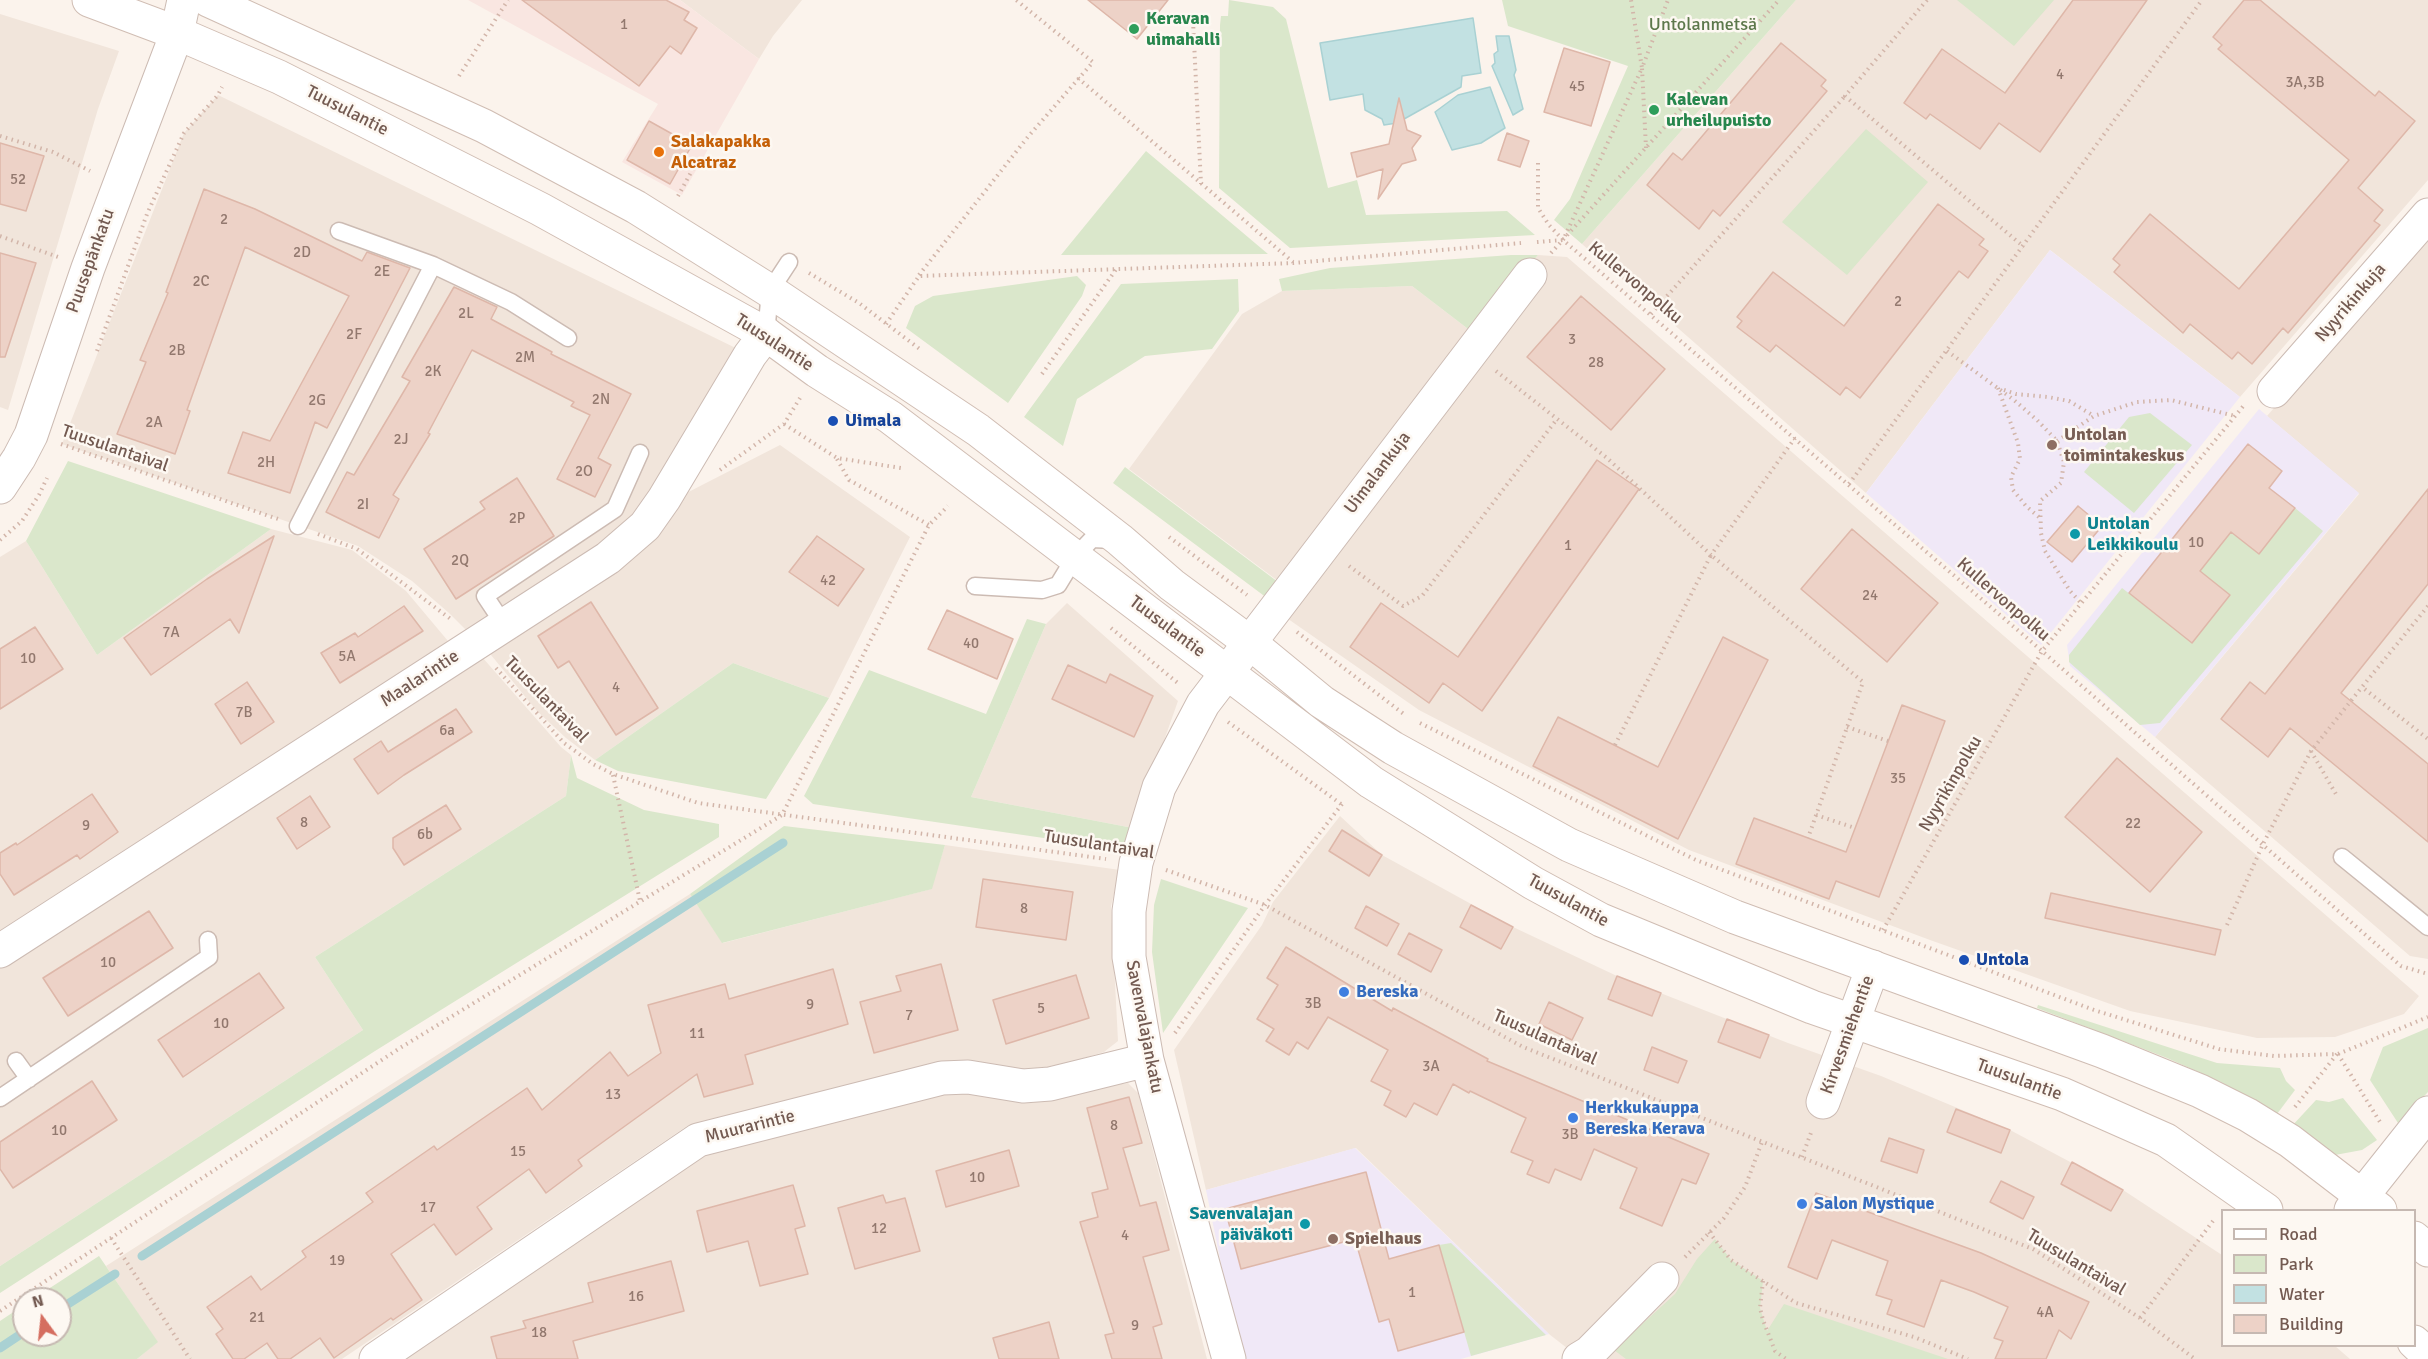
<!DOCTYPE html>
<meta charset="utf-8">
<style>
body{margin:0}
#map{position:relative;width:2428px;height:1359px;overflow:hidden;background:#fbf3ec;font-family:Signika,sans-serif}
canvas{display:block}
.legend{position:absolute;left:2221px;top:1209px;width:195px;height:138px;box-sizing:border-box;background:#fdf8f2;border:2px solid #c6b9b2;margin:0;padding:8px 10px;list-style:none;font-size:18px;color:#735a51}
.legend li{display:flex;align-items:center;gap:12px;height:30px}
.legend b{width:30px;border:2px solid #c6b9b2}
.north{position:absolute;left:12px;top:1287px;width:60px;height:60px;box-sizing:border-box;background:#fdf8f2;border:2px solid #c6b9b2;border-radius:50%;rotate:345deg;font-size:16px;font-weight:700;line-height:24px;text-align:center;color:#735a51}
.north::after{content:'';display:block;margin:auto;width:21px;height:27px;background:#d56e60;clip-path:polygon(50% 0,100% 100%,50% 72%,0 100%)}
</style>
<div id="map">
<canvas width="2428" height="1359"></canvas>
<ul class="legend">
<li><b style="height:8px;background:#fff"></b>Road</li>
<li><b style="height:16px;background:#dae7cb"></b>Park</li>
<li><b style="height:16px;background:#c2e1e2"></b>Water</li>
<li><b style="height:16px;background:#edd2c7"></b>Building</li>
</ul>
<div class="north">N</div>
</div>
<script>
const ctx = document.querySelector('canvas').getContext('2d');
ctx.lineJoin = 'round';
function paint(path, color) {
  ctx.fillStyle = color;
  ctx.fill(path, 'evenodd');
}
function toPath(rows) {
  const path = new Path2D();
  for (const r of rows) {
    path.moveTo(r[0], r[1]);
    for (let i = 2; i < r.length; i += 2) path.lineTo(r[i], r[i + 1]);
  }
  return path;
}
function stroke(path, color, width, dash) {
  ctx.strokeStyle = color;
  ctx.lineWidth = width;
  ctx.lineCap = dash ? 'butt' : 'round';
  ctx.setLineDash(dash || []);
  ctx.stroke(path);
}
function write(font, color, halo, rows, align = 'center') {
  ctx.font = font + ' Signika,sans-serif';
  ctx.lineWidth = 5;
  ctx.setLineDash([]);
  ctx.textBaseline = 'middle';
  ctx.strokeStyle = halo;
  ctx.fillStyle = color;
  for (const [text, x, y, turn = 0] of rows) {
    ctx.save();
    ctx.translate(x, y);
    ctx.rotate((+turn || 0) * Math.PI / 180);
    ctx.textAlign = isNaN(turn) ? turn : align;
    if (halo) ctx.strokeText(text, 0, 0);
    ctx.fillText(text, 0, 0);
    ctx.restore();
  }
}
paint(toPath([
 [680,0,802,0,773,36,759,59],
 [1796,0,2428,0,2428,180,2240,397,2050,250,1866,493,1582,244],
 [0,14,119,51,98,109,8,410,0,407],
 [218,95,750,355,664,499,475,639,449,613,412,581,358,546,62,444,184,133],
 [2428,232,2428,959,2410,956,2155,737,2359,494,2267,416],
 [1538,255,1567,257,2419,996,2404,1014,2335,1037,2257,1038,2130,1011,1930,940,1689,850,1419,710,1268,605,1282,584,1129,469,1242,314,1282,291,1412,286,1472,332],
 [780,445,910,537,829,698,733,663,595,760,566,738,537,711,482,644,669,502],
 [271,529,352,550,406,591,448,641,0,934,0,557,26,541,97,655],
 [1067,603,1178,701,1133,828,971,797,1046,624],
 [475,649,561,747,571,755,566,796,315,957,363,1030,0,1266,0,951],
 [1340,816,1382,855,1513,927,1617,976,1788,1043,1881,1076,2010,1130,2123,1190,2222,1255,2222,1346,2335,1346,2350,1359,1581,1359,1549,1334,1356,1148,1206,1190,1174,1050,1262,925,1273,902],
 [945,845,1120,870,1111,906,1118,1041,1104,1052,1025,1076,955,1063,687,1126,342,1359,137,1359,157,1342,106,1266,690,894,723,943,931,889],
 [1128,1083,1138,1093,1207,1359,395,1359,687,1161,719,1146,921,1094,967,1094,1018,1100]
]), '#f1e5db');
paint(toPath([
 [468,0,680,0,759,59,682,195,622,162,658,104]
]), '#f9e6e1');
paint(toPath([
 [2050,250,2240,397,2041,645,1866,493],
 [2259,409,2359,493,2155,737,2070,666,2067,645],
 [1355,1148,1549,1334,1461,1359,1246,1359,1226,1288,1206,1190]
]), '#f0e8f7');
paint(toPath([
 [1229,0,1273,7,1286,19,1328,188,1357,180,1366,215,1507,211,1535,235,1290,248,1219,188,1220,25,1221,16,1228,16],
 [1502,0,1796,0,1582,244,1554,220,1570,199,1628,66,1508,26],
 [1957,0,2054,0,2014,46],
 [1866,129,1928,182,1847,275,1782,222],
 [1146,151,1268,254,1061,255],
 [1511,255,1538,255,1472,332,1412,286,1282,291,1279,279,1330,268],
 [1077,276,1086,285,1082,296,1008,403,906,328,915,306,933,296],
 [1238,279,1239,311,1212,349,1145,356,1077,399,1063,446,1024,417,1121,284],
 [2150,413,2192,445,2134,513,2084,472,2129,417],
 [68,461,271,529,97,655,26,541],
 [1125,467,1282,585,1271,601,1113,483],
 [2295,508,2323,531,2160,723,2140,725,2069,662,2069,655,2122,588,2192,642,2230,595,2200,571,2231,532,2259,554],
 [1027,619,1046,624,971,797,1133,828,1125,850,813,804,804,796,869,670,986,714],
 [733,663,829,698,766,799,618,771,595,760],
 [571,755,577,778,644,810,719,824,719,837,375,1051,0,1293,0,1266,363,1030,315,957,566,796],
 [784,826,945,845,932,889,722,943,690,894],
 [1161,879,1248,908,1163,1033,1152,952,1154,905],
 [2038,1005,2217,1063,2280,1068,2286,1081,2295,1090,2277,1114,2221,1082,2167,1058,2037,1008],
 [2428,1028,2428,1092,2398,1123,2370,1080,2383,1047],
 [2343,1098,2377,1140,2362,1150,2335,1155,2291,1127,2316,1100,2329,1102],
 [1715,1239,1731,1260,1763,1281,1760,1308,1767,1331,1784,1304,1948,1359,1626,1359,1614,1350,1675,1294,1697,1259],
 [1451,1243,1546,1335,1471,1356,1439,1245],
 [99,1256,158,1342,137,1359,0,1359,0,1321,24,1305,24,1335,60,1335,60,1299,33,1299]
]), '#dae7cb');
const water = toPath([
 [1473,18,1481,73,1462,76,1461,87,1397,123,1384,125,1382,119,1365,110,1363,94,1330,100,1320,43,1473,18],
 [1496,36,1509,36,1516,70,1514,75,1523,109,1513,115,1492,66,1495,63,1494,54,1498,51,1496,36],
 [1490,87,1505,128,1481,143,1452,150,1435,112,1458,95,1490,87]
]);
paint(water, '#c2e1e2');
stroke(water, '#a9d1d3', 1.5);
stroke(toPath([
 [142,1256,783,843],
 [60,1309,115,1274],
 [0,1348,24,1332]
]), '#a9d1d3', 9);
const building = toPath([
 [522,0,666,0,689,12,684,20,697,28,681,54,670,46,639,86,522,0],
 [1088,0,1168,0,1137,39,1088,0],
 [2073,0,2147,0,2040,152,1999,123,1980,149,1930,114,1926,119,1904,103,1942,49,2005,93,2073,0],
 [2244,0,2260,0,2375,96,2379,91,2415,121,2358,188,2383,210,2374,221,2380,225,2288,333,2283,328,2252,364,2238,352,2232,359,2190,324,2183,333,2114,272,2120,265,2113,259,2150,214,2239,289,2349,160,2218,49,2222,45,2213,37,2244,0],
 [1781,43,1826,80,1821,86,1827,91,1720,216,1713,210,1699,229,1647,185,1673,153,1682,160,1781,43],
 [1564,48,1610,62,1591,126,1544,112,1564,48],
 [1399,98,1407,130,1421,136,1412,148,1416,160,1402,164,1378,199,1383,169,1357,177,1351,153,1389,144,1399,98],
 [649,121,692,145,670,184,627,160,649,121],
 [1507,133,1529,141,1520,167,1498,160,1507,133],
 [0,143,44,156,26,211,0,204,0,143],
 [204,189,255,209,362,261,367,252,410,268,327,428,315,422,290,493,228,473,243,432,270,441,349,296,245,247,187,410,190,411,175,454,117,434,146,362,140,360,168,293,166,292,204,189],
 [1938,204,1984,239,1979,245,1988,251,1968,278,1959,271,1860,398,1846,387,1840,395,1776,345,1770,352,1737,327,1742,321,1737,317,1773,272,1844,326,1938,204],
 [0,253,36,263,5,357,0,357,0,253],
 [454,287,497,307,491,319,552,352,551,354,631,394,598,458,611,465,595,497,557,479,590,415,571,406,574,402,472,350,428,433,430,434,393,495,399,499,379,538,326,512,347,472,354,475,410,381,402,377,454,287],
 [1581,296,1665,369,1611,430,1527,357,1581,296],
 [2248,444,2282,471,2269,488,2295,508,2259,554,2231,532,2200,571,2230,595,2192,643,2129,593,2248,444],
 [1597,460,1639,489,1482,711,1443,683,1429,703,1350,647,1381,603,1458,657,1597,460],
 [517,478,554,536,456,599,424,549,485,509,480,502,517,478],
 [2428,489,2428,584,2341,693,2428,764,2428,842,2290,728,2268,757,2221,719,2250,682,2265,694,2428,489],
 [2078,506,2102,526,2072,562,2047,542,2078,506],
 [1852,529,1938,603,1887,662,1801,589,1852,529],
 [274,536,239,633,230,619,151,675,124,638,207,579,274,536],
 [817,536,864,569,838,606,789,572,817,536],
 [591,602,658,708,616,735,569,661,558,668,538,636,591,602],
 [404,606,423,631,340,683,321,653,355,633,358,637,404,606],
 [947,610,1013,639,997,679,928,649,947,610],
 [35,627,63,669,0,709,0,649,35,627],
 [1723,637,1768,660,1678,839,1533,766,1558,717,1658,767,1723,637],
 [1068,665,1106,683,1110,674,1153,696,1134,737,1052,699,1068,665],
 [247,682,274,722,241,744,215,704,247,682],
 [1902,705,1945,721,1879,897,1836,881,1829,899,1736,864,1754,818,1846,852,1902,705],
 [456,709,472,732,404,775,378,794,354,759,381,741,388,752,456,709],
 [2117,758,2202,832,2150,892,2065,817,2117,758],
 [92,794,118,832,80,859,77,855,14,895,0,874,0,853,16,843,17,845,92,794],
 [310,796,330,827,297,849,277,818,310,796],
 [446,805,461,829,404,865,393,848,393,838,446,805],
 [1342,830,1382,855,1369,876,1329,851,1342,830],
 [983,879,1073,892,1066,940,976,927,983,879],
 [2051,893,2221,930,2215,955,2045,918,2051,893],
 [1471,905,1513,927,1501,949,1460,927,1471,905],
 [1366,906,1399,924,1387,946,1355,928,1366,906],
 [149,911,173,948,68,1016,43,978,149,911],
 [1409,933,1442,950,1431,972,1398,954,1409,933],
 [1286,947,1392,1011,1393,1008,1488,1059,1487,1061,1709,1154,1696,1184,1682,1179,1662,1226,1620,1208,1637,1168,1594,1149,1581,1180,1555,1169,1549,1183,1527,1174,1533,1161,1511,1152,1526,1118,1470,1091,1469,1093,1453,1084,1437,1115,1414,1103,1406,1117,1384,1105,1391,1091,1371,1081,1388,1050,1328,1017,1308,1049,1297,1042,1289,1055,1266,1041,1274,1029,1257,1019,1278,985,1267,978,1286,947],
 [941,964,958,1030,874,1053,860,1002,901,991,896,976,941,964],
 [833,969,848,1024,745,1055,753,1084,704,1097,697,1074,578,1160,582,1166,546,1193,529,1169,477,1207,492,1229,456,1255,434,1224,391,1254,422,1300,393,1320,391,1318,334,1358,320,1338,290,1359,278,1359,267,1343,244,1359,233,1359,216,1334,223,1329,207,1307,251,1276,261,1290,306,1257,302,1251,373,1202,366,1193,434,1146,437,1150,527,1088,542,1110,610,1052,628,1076,661,1053,648,1005,725,984,729,999,833,969],
 [259,973,284,1008,183,1077,158,1040,259,973],
 [1076,975,1089,1018,1006,1044,993,1000,1076,975],
 [1617,976,1661,993,1652,1016,1608,999,1617,976],
 [1549,1002,1583,1018,1572,1040,1539,1024,1549,1002],
 [1727,1019,1769,1035,1760,1058,1718,1042,1727,1019],
 [1652,1047,1687,1061,1678,1083,1644,1070,1652,1047],
 [92,1081,117,1120,13,1188,0,1169,0,1142,92,1081],
 [1129,1097,1142,1143,1123,1148,1140,1206,1156,1202,1169,1250,1143,1257,1162,1324,1153,1327,1162,1359,1112,1359,1105,1335,1114,1333,1080,1222,1098,1217,1092,1193,1108,1189,1087,1108,1129,1097],
 [1956,1109,2010,1130,2001,1153,1947,1132,1956,1109],
 [1889,1138,1924,1150,1917,1173,1881,1161,1889,1138],
 [1009,1150,1019,1186,946,1207,936,1171,1009,1150],
 [2072,1162,2123,1190,2111,1211,2061,1184,2072,1162],
 [1366,1172,1389,1259,1439,1245,1464,1332,1398,1351,1389,1319,1379,1322,1355,1239,1241,1269,1225,1209,1366,1172],
 [2001,1181,2034,1197,2023,1219,1990,1202,2001,1181],
 [793,1185,805,1226,795,1229,808,1274,760,1286,748,1241,707,1252,697,1211,793,1185],
 [1816,1193,1981,1253,2089,1302,2071,1339,2059,1330,2046,1359,1995,1359,2003,1341,1994,1338,2008,1307,1974,1292,1941,1280,1924,1327,1887,1314,1892,1300,1876,1295,1888,1261,1832,1240,1817,1279,1788,1267,1816,1193],
 [883,1195,886,1203,905,1198,920,1251,855,1269,838,1208,883,1195],
 [671,1261,684,1311,573,1341,578,1359,497,1359,491,1337,526,1328,523,1321,593,1302,588,1283,671,1261],
 [1049,1322,1059,1359,999,1359,993,1338,1049,1322]
]);
paint(building, '#edd2c7');
stroke(building, '#deb7a9', 1.5);
const service = toPath([
 [433,265,511,302,568,338],
 [766,334,770,291,789,262],
 [298,526,433,265,339,231],
 [975,586,1042,590,1058,585,1075,557,1092,539,1113,540],
 [505,626,485,596,615,509,640,453],
 [2342,857,2428,927],
 [16,1061,29,1079],
 [0,1098,209,957,208,940]
]);
const minor = toPath([
 [2274,391,2428,215],
 [0,487,19,458,31,435,88,268,177,33,184,0],
 [0,951,608,558,645,526,664,499,750,355,766,334],
 [1823,1102,1873,967],
 [376,1359,698,1140,942,1078,968,1077,1023,1086,1050,1084,1147,1060],
 [1229,1359,1147,1060,1129,957,1129,911,1136,863,1159,787,1203,704,1530,275],
 [1579,1359,1589,1353,1662,1279]
]);
const tertiary = toPath([
 [2351,1210,2428,1113]
]);
const secondary = toPath([
 [89,0,177,33,279,77,540,209,766,334,817,371,890,417,1371,782,1533,883,1601,920,1812,1007,2062,1094,2166,1140,2266,1210],
 [208,0,484,126,636,207,770,291,978,430,1120,540,1172,585,1249,642,1322,702,1393,748,1569,845,1735,917,2102,1051,2200,1091,2248,1115,2290,1141,2380,1210],
 [2414,1238,2428,1250],
 [2414,1342,2428,1355]
]);
stroke(service, '#ccbbb3', 19);
stroke(minor, '#ccbbb3', 35);
stroke(tertiary, '#ccbbb3', 35);
stroke(secondary, '#d0bdb3', 35);
stroke(toPath([
 [1927,0,1845,96,2024,247],
 [1193,21,1201,184],
 [459,76,508,0],
 [1078,78,1293,262],
 [0,136,53,152,90,171],
 [1646,148,1642,68,1668,0],
 [1538,163,1538,208,1549,225,1563,240,2042,651,2401,966,2428,974],
 [678,196,701,154],
 [0,236,58,257],
 [1565,236,1642,68,1631,0],
 [1537,242,1563,240],
 [1551,253,1779,0],
 [809,273,859,303,921,350],
 [919,275,1027,138,1093,62,1016,0],
 [1651,314,1845,96],
 [886,324,919,276,1294,263,1521,243],
 [97,351,147,214,184,133,218,95,222,87],
 [1947,351,2014,400,2037,420,2057,441,2064,462,2061,483,2040,501,2041,533,2045,551,2070,591,2081,603],
 [1496,371,1607,458,1711,555,1795,438],
 [1042,374,1117,268],
 [1998,388,2018,443,2020,459,2011,477,2013,490,2026,506,2040,518],
 [2004,390,2016,394,2048,397,2069,401,2094,416],
 [784,424,837,458,901,468],
 [2057,441,2094,416,2137,402,2171,400,2235,416],
 [61,444,278,519],
 [837,459,849,480,929,525],
 [720,470,784,424,800,398],
 [1849,484,2202,0],
 [318,534,357,549,452,620],
 [1169,537,1247,595],
 [0,540,22,521,39,495,47,478],
 [1349,566,1403,606,1422,596,1557,419],
 [2428,606,2362,687,2428,739],
 [1111,628,1179,684],
 [1297,632,1405,715],
 [496,668,564,743,593,764,613,774,698,803,1106,859],
 [1228,722,1341,804],
 [1420,723,1696,860,2094,1010,2219,1049,2274,1056,2338,1054,2428,1017],
 [1847,727,1888,741],
 [1615,745,1711,555,1863,682,1808,838],
 [2311,751,2337,796],
 [613,775,640,901],
 [1816,815,1855,828],
 [1166,870,1265,905,1523,1047,2033,1249,2140,1318,2195,1359],
 [2227,925,2263,844,2311,751,2362,687],
 [1883,930,2042,651,2245,404],
 [1175,1033,1265,905,1342,804],
 [2338,1054,2380,1122],
 [2295,1107,2337,1054],
 [1802,1157,1812,1130],
 [1709,1232,1731,1260,1796,1303,1914,1337,1968,1359],
 [111,1238,190,1359],
 [1685,1257,1724,1218,1745,1187,1762,1142],
 [1763,1281,1760,1308,1763,1320,1775,1351,1786,1359],
 [0,1311,400,1048,782,815,929,525,948,506],
 [2140,1318,2213,1221]
]), '#d2b5a9', 4, [1.5, 4.5]);
stroke(service, '#fff', 16);
stroke(minor, '#fff', 33);
stroke(tertiary, '#fff', 33);
stroke(secondary, '#fff', 33);
for (const [x, y, r, color] of [
 [1134,29,6,"#2e9e5b"],
 [1654,110,6,"#2e9e5b"],
 [659,152,6,"#e8710a"],
 [833,421,6,"#1a4fb4"],
 [2052,445,6,"#8d6e63"],
 [2075,534,6,"#0f9aa8"],
 [1964,960,6,"#1a4fb4"],
 [1344,992,6,"#3f7fe0"],
 [1573,1118,6,"#3f7fe0"],
 [1802,1204,6,"#3f7fe0"],
 [1305,1224,6,"#0f9aa8"],
 [1333,1239,6,"#8d6e63"]
]) {
  const dot = new Path2D();
  dot.arc(x, y, r, 0, 2 * Math.PI);
  ctx.fillStyle = color;
  ctx.fill(dot);
  stroke(dot, '#fdf8f2', 2);
}
write('15px', '#92786e', null, [
 ["1",624,25],
 ["4",2060,75],
 ["3A,3B",2305,83],
 ["45",1577,87],
 ["52",18,180],
 ["2",224,220],
 ["2D",302,253],
 ["2E",382,272],
 ["2C",201,282],
 ["2",1898,302],
 ["2L",466,314],
 ["2F",354,335],
 ["3",1572,340],
 ["2B",177,351],
 ["2M",525,358],
 ["28",1596,363],
 ["2K",433,372],
 ["2N",601,400],
 ["2G",317,401],
 ["2A",154,423],
 ["2J",401,440],
 ["2H",266,463],
 ["2O",584,472],
 ["2I",363,505],
 ["2P",517,519],
 ["10",2196,543],
 ["1",1568,546],
 ["2Q",460,561],
 ["42",828,581],
 ["24",1870,596],
 ["7A",171,633],
 ["40",971,644],
 ["5A",347,657],
 ["10",28,659],
 ["4",616,688],
 ["7B",244,713],
 ["6a",447,731],
 ["35",1898,779],
 ["8",304,823],
 ["22",2133,824],
 ["9",86,826],
 ["6b",425,835],
 ["8",1024,909],
 ["10",108,963],
 ["3B",1313,1004],
 ["9",810,1005],
 ["5",1041,1009],
 ["7",909,1016],
 ["10",221,1024],
 ["11",697,1034],
 ["3A",1431,1067],
 ["13",613,1095],
 ["8",1114,1126],
 ["10",59,1131],
 ["3B",1570,1135],
 ["15",518,1152],
 ["10",977,1178],
 ["17",428,1208],
 ["12",879,1229],
 ["4",1125,1236],
 ["19",337,1261],
 ["1",1412,1293],
 ["16",636,1297],
 ["4A",2045,1313],
 ["21",257,1318],
 ["9",1135,1326],
 ["18",539,1333]
]);
write('bold 18px', '#27864d', '#fdf8f2', [
 ["Keravan",1146,19],
 ["uimahalli",1146,40],
 ["Kalevan",1666,100],
 ["urheilupuisto",1666,121]
], 'left');
write('18px', '#5d784b', '#fdf8f2', [
 ["Untolanmetsä",1703,25]
]);
write('18px', '#735a51', '#fdf8f2', [
 ["Tuusulantie",347,111,27],
 ["Puusepänkatu",91,261,-70],
 ["Kullervonpolku",1635,283,40],
 ["Nyyrikinkuja",2351,303,-49],
 ["Tuusulantie",774,343,33],
 ["Tuusulantaival",115,449,19],
 ["Uimalankuja",1378,473,-53],
 ["Kullervonpolku",2003,600,41],
 ["Tuusulantie",1167,627,37],
 ["Maalarintie",420,679,-33],
 ["Tuusulantaival",546,700,46],
 ["Nyyrikinpolku",1951,784,-60],
 ["Tuusulantaival",1099,845,9],
 ["Tuusulantie",1568,901,29],
 ["Savenvalajankatu",1144,1027,79],
 ["Kirvesmiehentie",1848,1035,-70],
 ["Tuusulantaival",1545,1038,24],
 ["Tuusulantie",2019,1080,20],
 ["Muurarintie",750,1127,-14],
 ["Tuusulantaival",2076,1263,31]
]);
write('bold 18px', '#c56008', '#fdf8f2', [
 ["Salakapakka",671,142],
 ["Alcatraz",671,163]
], 'left');
write('bold 18px', '#164399', '#fdf8f2', [
 ["Uimala",845,421],
 ["Untola",1976,960]
], 'left');
write('bold 18px', '#785e54', '#fdf8f2', [
 ["Untolan",2064,435],
 ["toimintakeskus",2064,456],
 ["Spielhaus",1345,1239]
], 'left');
write('bold 18px', '#0d838f', '#fdf8f2', [
 ["Untolan",2087,524],
 ["Leikkikoulu",2087,545],
 ["Savenvalajan",1293,1214,"right"],
 ["päiväkoti",1293,1235,"right"]
], 'left');
write('bold 18px', '#366cbe', '#fdf8f2', [
 ["Bereska",1356,992],
 ["Herkkukauppa",1585,1108],
 ["Bereska Kerava",1585,1129],
 ["Salon Mystique",1814,1204]
], 'left');
</script>
